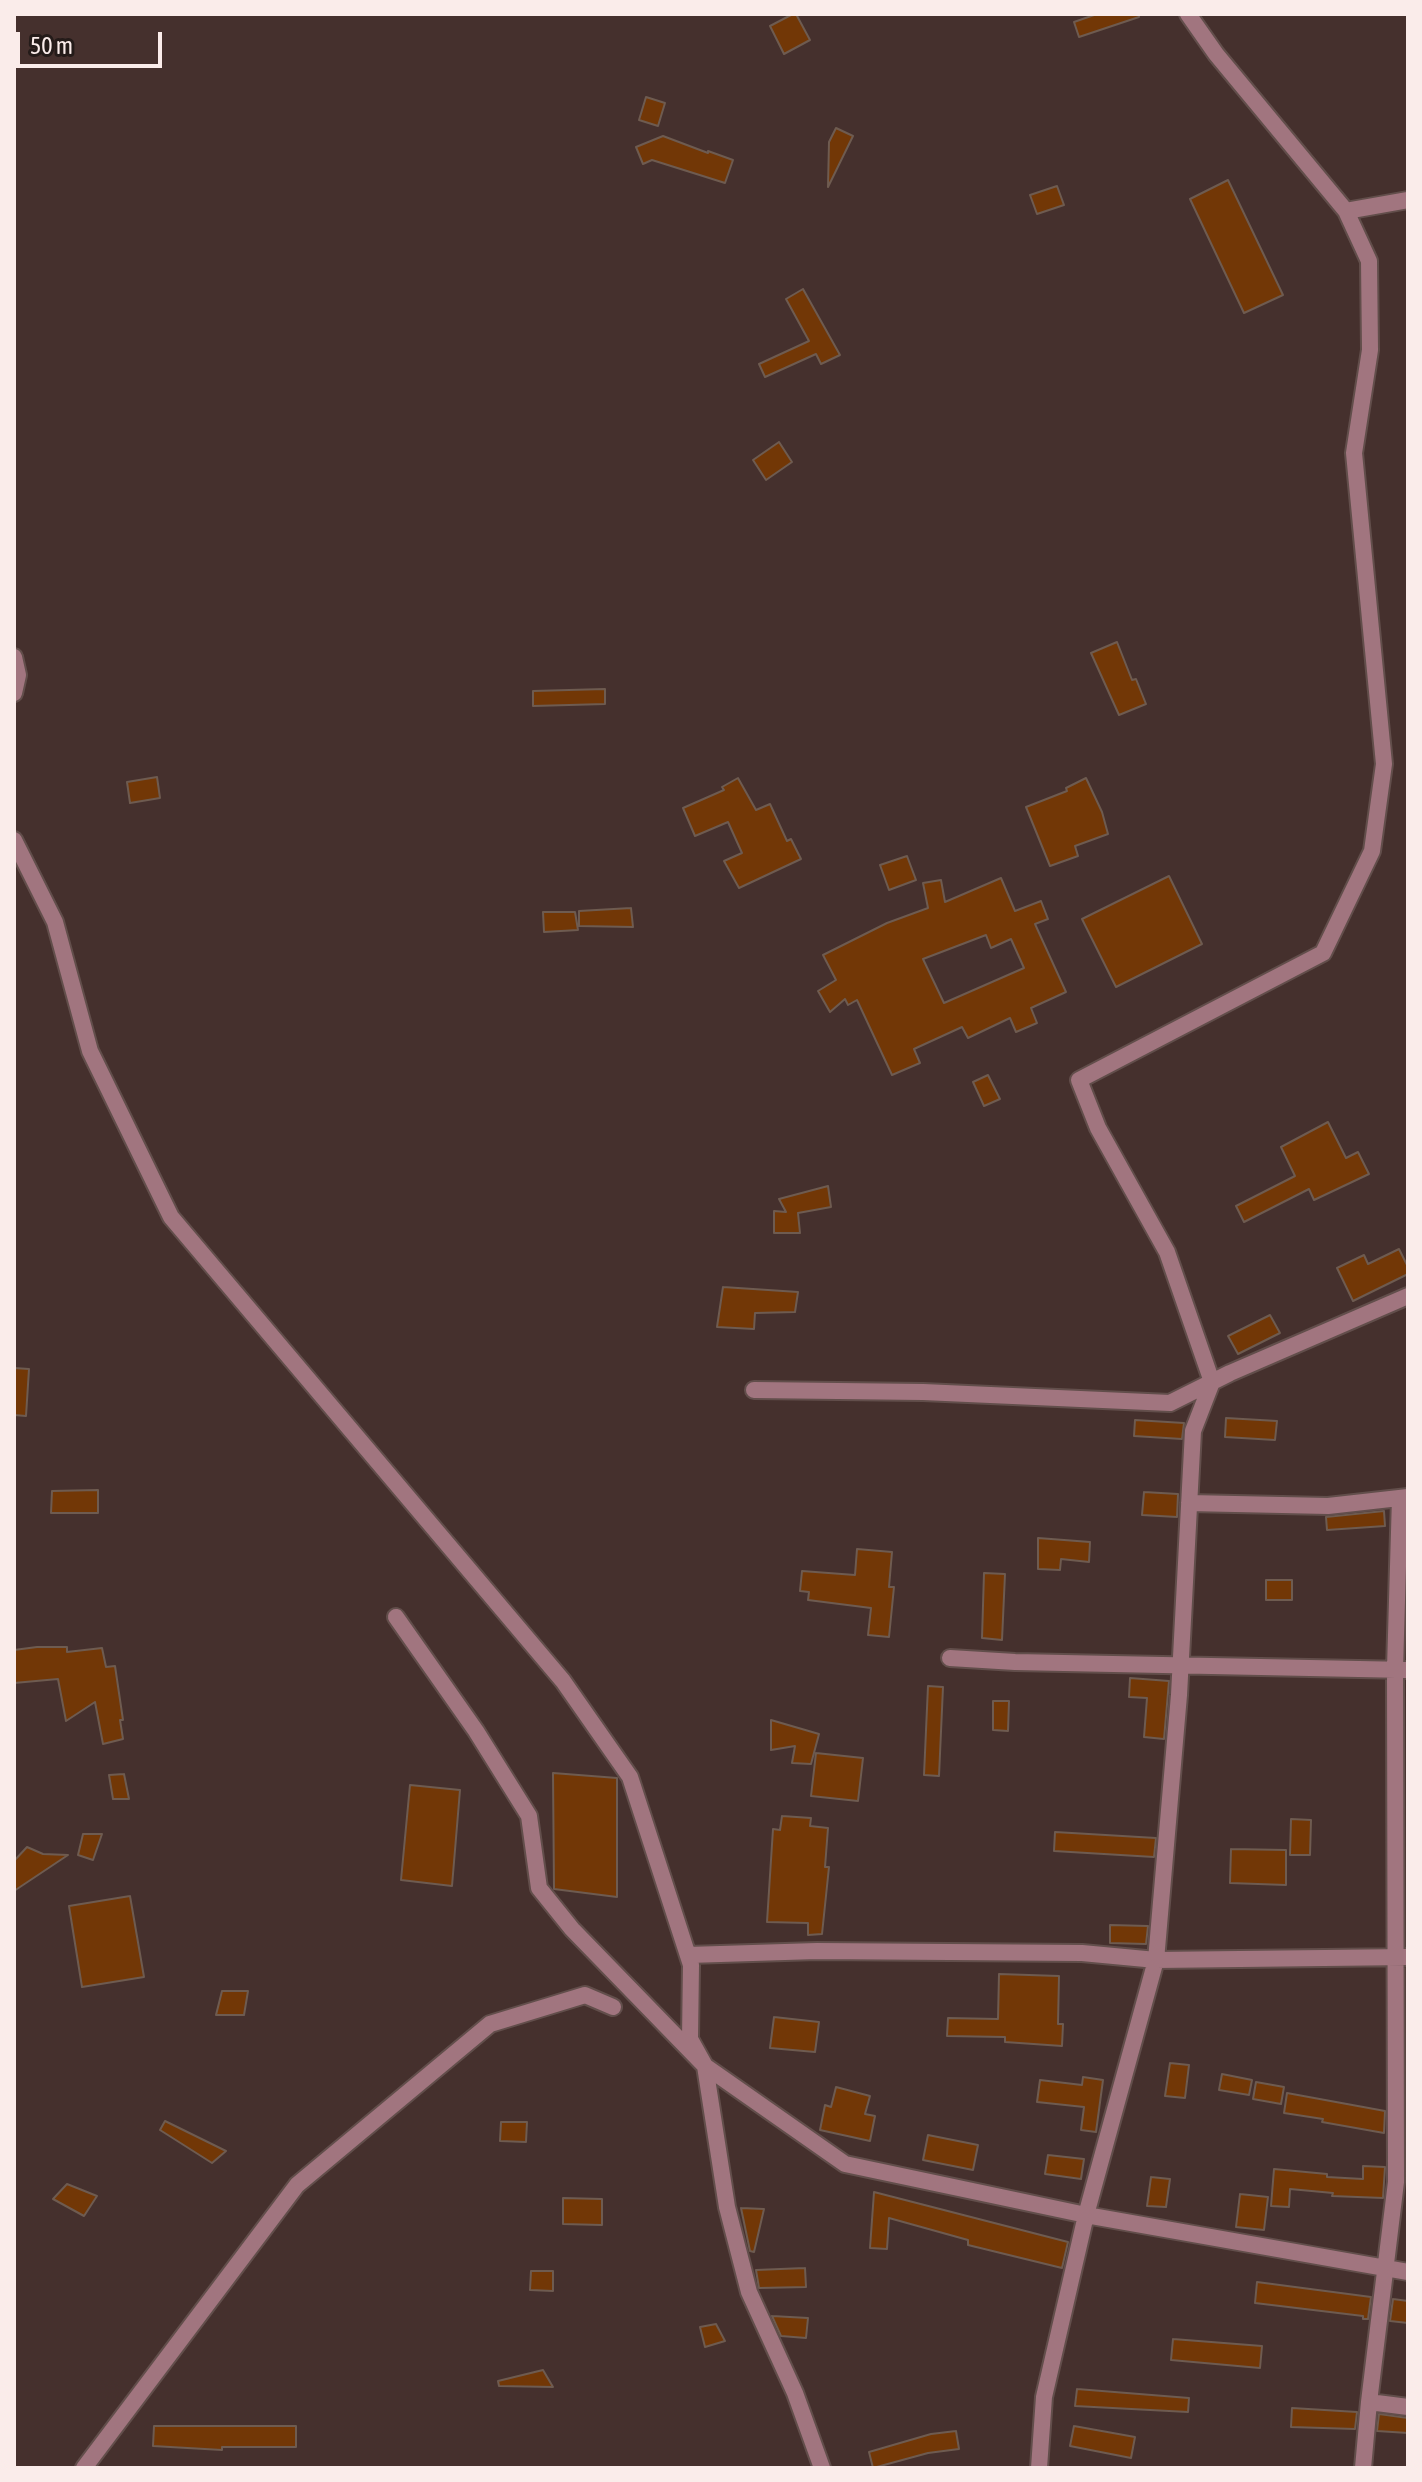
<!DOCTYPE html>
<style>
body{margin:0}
#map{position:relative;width:1422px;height:2482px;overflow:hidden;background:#45302d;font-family:"Asap Condensed",sans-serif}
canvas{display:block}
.frame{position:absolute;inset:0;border:16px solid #faecea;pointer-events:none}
.scale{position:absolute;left:16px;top:32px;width:146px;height:36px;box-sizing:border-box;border:4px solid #faecea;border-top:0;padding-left:10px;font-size:24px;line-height:28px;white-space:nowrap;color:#faecea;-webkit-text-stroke:6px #241b19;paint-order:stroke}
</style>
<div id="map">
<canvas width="1422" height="2482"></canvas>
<div class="frame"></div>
<div class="scale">50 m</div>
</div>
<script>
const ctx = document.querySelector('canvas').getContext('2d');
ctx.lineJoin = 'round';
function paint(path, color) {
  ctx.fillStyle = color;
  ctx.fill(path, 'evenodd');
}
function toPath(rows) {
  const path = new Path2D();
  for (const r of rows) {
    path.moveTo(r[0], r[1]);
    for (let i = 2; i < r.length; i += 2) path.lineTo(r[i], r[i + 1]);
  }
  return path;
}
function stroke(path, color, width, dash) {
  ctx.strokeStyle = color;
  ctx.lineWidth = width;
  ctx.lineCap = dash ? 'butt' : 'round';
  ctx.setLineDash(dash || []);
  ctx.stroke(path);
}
const building = toPath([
 [793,14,796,14,810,40,784,54,770,26,793,14],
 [1097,14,1139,14,1139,17,1079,37,1074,22,1097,14],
 [646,97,665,103,658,126,639,120,646,97],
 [836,128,853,136,828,187,829,142,836,128],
 [663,136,708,153,708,151,733,160,725,183,652,160,643,164,636,147,663,136],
 [1228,180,1283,295,1244,313,1190,199,1228,180],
 [1057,186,1064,205,1037,214,1030,195,1057,186],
 [803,289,840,355,821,364,816,354,765,377,759,364,809,341,786,299,803,289],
 [779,442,792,462,766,480,753,460,779,442],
 [1117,642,1132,680,1136,679,1146,704,1119,715,1091,653,1117,642],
 [605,689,605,704,533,706,533,691,605,689],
 [157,777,160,798,130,803,127,782,157,777],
 [738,778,756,810,770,804,787,841,791,839,801,859,739,888,724,861,742,853,728,822,695,836,683,808,724,790,722,787,738,778],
 [1086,778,1102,812,1108,834,1075,846,1078,856,1050,866,1026,807,1067,791,1066,788,1086,778],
 [907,856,916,880,889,890,880,865,907,856],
 [1169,876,1202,944,1116,987,1082,919,1169,876],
 [1001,878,1015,911,1041,901,1048,919,1035,924,1066,992,1031,1008,1037,1023,1016,1032,1010,1018,968,1038,962,1027,914,1049,920,1063,892,1075,857,1000,848,1005,845,999,830,1012,818,991,836,980,823,955,887,923,928,908,923,883,941,880,945,902,1001,878],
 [986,935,991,948,1011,939,1024,968,944,1003,923,959,986,935],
 [631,908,633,927,579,926,579,911,631,908],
 [543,912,575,912,578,930,544,932,543,912],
 [988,1075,1000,1099,984,1106,973,1082,988,1075],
 [1328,1122,1346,1158,1358,1152,1369,1174,1314,1200,1309,1189,1244,1222,1236,1206,1295,1176,1281,1147,1328,1122],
 [828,1186,831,1207,798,1213,800,1233,774,1233,774,1211,786,1212,779,1199,828,1186],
 [1399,1249,1408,1267,1408,1274,1353,1301,1337,1268,1364,1255,1368,1264,1399,1249],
 [723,1287,798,1292,795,1312,755,1313,754,1329,717,1327,723,1287],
 [1270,1315,1280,1333,1238,1354,1228,1336,1270,1315],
 [14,1368,29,1369,26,1416,14,1415,14,1368],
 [1226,1418,1277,1421,1275,1440,1225,1437,1226,1418],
 [1135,1420,1184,1423,1182,1439,1134,1436,1135,1420],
 [98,1490,98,1513,51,1513,52,1491,98,1490],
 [1144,1492,1178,1494,1177,1517,1142,1515,1144,1492],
 [1384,1511,1385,1526,1327,1530,1326,1517,1384,1511],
 [1038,1538,1090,1542,1089,1562,1061,1559,1060,1570,1038,1569,1038,1538],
 [857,1549,892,1552,889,1587,894,1587,889,1637,868,1635,871,1608,808,1600,809,1592,800,1591,802,1571,855,1575,857,1549],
 [984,1573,1005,1574,1002,1640,982,1638,984,1573],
 [1266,1580,1292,1580,1292,1600,1266,1600,1266,1580],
 [37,1647,67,1647,67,1652,102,1648,106,1667,115,1666,123,1720,120,1720,123,1739,103,1744,95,1702,66,1721,58,1679,14,1683,14,1650,37,1647],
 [1130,1678,1169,1681,1164,1739,1144,1737,1147,1698,1129,1697,1130,1678],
 [928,1686,943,1687,939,1776,924,1775,928,1686],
 [993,1701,1009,1701,1008,1731,993,1730,993,1701],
 [771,1720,819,1734,811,1764,792,1763,795,1746,771,1750,771,1720],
 [816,1753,863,1758,858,1801,811,1796,816,1753],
 [553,1773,617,1778,617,1897,554,1889,553,1773],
 [124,1774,129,1799,113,1799,109,1775,124,1774],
 [410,1785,460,1790,452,1886,401,1880,410,1785],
 [782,1816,811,1818,810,1826,828,1828,825,1867,829,1867,822,1934,808,1935,808,1923,767,1922,773,1829,780,1830,782,1816],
 [1291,1819,1311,1820,1310,1855,1290,1855,1291,1819],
 [1055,1832,1156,1838,1154,1857,1054,1851,1055,1832],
 [83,1834,102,1834,93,1860,78,1855,83,1834],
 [27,1847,43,1854,68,1855,14,1891,14,1861,27,1847],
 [1231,1849,1286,1850,1286,1885,1230,1883,1231,1849],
 [130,1896,144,1977,82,1987,69,1906,130,1896],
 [1110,1925,1148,1926,1146,1944,1110,1943,1110,1925],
 [999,1974,1059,1976,1058,2024,1063,2024,1062,2046,1005,2042,1005,2037,947,2036,948,2018,998,2019,999,1974],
 [222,1991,248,1991,244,2015,216,2015,222,1991],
 [774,2017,819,2022,815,2052,770,2048,774,2017],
 [1170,2063,1189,2065,1185,2098,1165,2096,1170,2063],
 [1222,2074,1252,2080,1249,2095,1219,2090,1222,2074],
 [1083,2077,1103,2080,1096,2132,1081,2130,1084,2107,1037,2102,1040,2080,1082,2085,1083,2077],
 [1256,2082,1284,2087,1281,2104,1253,2099,1256,2082],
 [836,2087,870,2096,865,2114,875,2116,870,2141,820,2130,825,2105,831,2107,836,2087],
 [1287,2093,1385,2111,1384,2133,1322,2122,1323,2119,1284,2113,1287,2093],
 [165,2121,226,2151,212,2163,160,2130,165,2121],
 [501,2122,527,2122,526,2142,500,2141,501,2122],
 [928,2135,978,2145,973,2170,923,2160,928,2135],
 [1048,2155,1084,2159,1081,2179,1045,2174,1048,2155],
 [1363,2166,1385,2167,1383,2198,1332,2196,1333,2193,1290,2189,1289,2207,1271,2206,1274,2169,1327,2174,1327,2177,1363,2179,1363,2166],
 [1151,2177,1170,2179,1166,2207,1147,2206,1151,2177],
 [67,2184,97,2196,84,2216,53,2199,67,2184],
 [874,2192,1068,2242,1062,2268,968,2245,968,2240,889,2218,887,2249,870,2248,874,2192],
 [1240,2194,1268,2197,1264,2230,1236,2227,1240,2194],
 [563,2198,602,2199,602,2225,563,2224,563,2198],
 [741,2208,764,2209,754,2252,750,2251,741,2208],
 [805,2268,806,2287,759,2288,756,2270,805,2268],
 [531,2271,553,2271,553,2291,530,2290,531,2271],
 [1257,2282,1371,2297,1368,2319,1363,2319,1363,2316,1255,2303,1257,2282],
 [1393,2299,1408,2301,1408,2323,1390,2321,1393,2299],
 [772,2316,808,2318,806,2338,781,2336,772,2316],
 [716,2324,725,2341,705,2347,700,2327,716,2324],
 [1173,2339,1262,2346,1260,2368,1171,2360,1173,2339],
 [543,2370,553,2387,499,2386,498,2381,543,2370],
 [1077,2389,1189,2398,1188,2412,1075,2406,1077,2389],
 [1292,2408,1357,2412,1355,2429,1291,2427,1292,2408],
 [1379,2414,1408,2418,1408,2433,1377,2431,1379,2414],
 [154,2426,296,2426,296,2447,222,2447,222,2450,153,2446,154,2426],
 [1074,2426,1135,2437,1131,2458,1070,2446,1074,2426],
 [956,2431,959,2449,928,2453,873,2468,869,2452,931,2434,956,2431]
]);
paint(building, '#723706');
stroke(building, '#6e5b50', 2);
const street = toPath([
 [1188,14,1216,54,1346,211,1408,200],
 [14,657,18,675,14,693],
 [14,840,55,922,90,1051,171,1217,563,1681,630,1777,691,1965,690,2039,705,2066,727,2207,749,2292,795,2393,822,2468],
 [754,1390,923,1392,1170,1403,1230,1373,1408,1296],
 [1189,1503,1328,1506,1408,1497],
 [396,1617,476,1731,529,1816,539,1888,572,1929,705,2066,845,2164,1086,2215,1408,2272],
 [950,1658,1015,1662,1408,1670],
 [688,1955,817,1951,1082,1953,1156,1960,1408,1957],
 [1369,2402,1408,2407],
 [84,2468,297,2185,490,2024,585,1995,613,2007],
 [1039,2468,1044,2397,1086,2215,1156,1960,1179,1695,1193,1431,1212,1382,1167,1252,1098,1128,1079,1080,1323,953,1372,851,1384,764,1354,453,1370,350,1369,261,1346,211],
 [1363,2468,1369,2402,1396,2182,1395,1669,1400,1498]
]);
stroke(street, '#624e4b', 20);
stroke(street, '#a1757f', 16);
</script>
